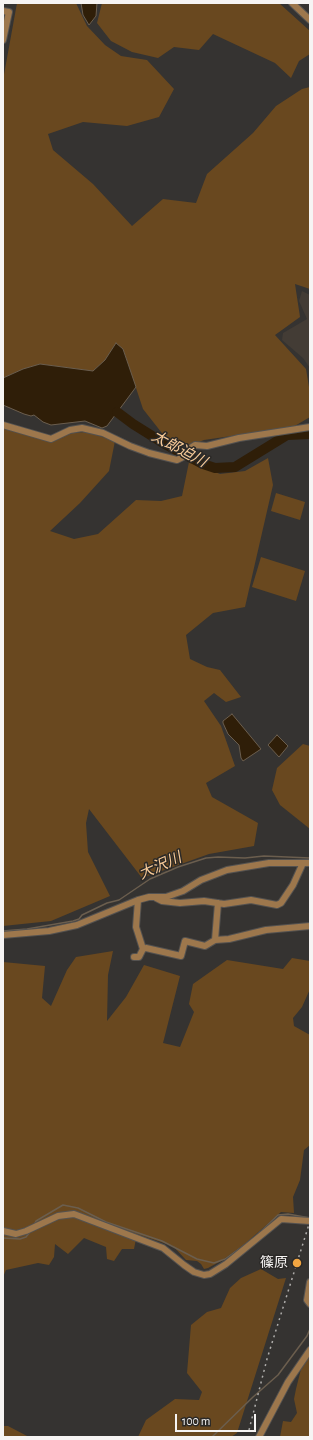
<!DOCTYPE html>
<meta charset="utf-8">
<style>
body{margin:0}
#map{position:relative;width:313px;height:1440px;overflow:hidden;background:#353331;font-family:"Alegreya Sans",sans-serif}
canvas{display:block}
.frame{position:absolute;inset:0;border:4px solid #f6f4f3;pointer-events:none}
.scale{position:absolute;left:175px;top:1414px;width:81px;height:18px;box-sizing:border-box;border:2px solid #f6f4f3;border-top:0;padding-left:5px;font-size:12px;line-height:14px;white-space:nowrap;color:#f6f4f3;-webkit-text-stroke:3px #2b2927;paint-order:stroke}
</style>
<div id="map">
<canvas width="313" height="1440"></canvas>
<div class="frame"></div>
<div class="scale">100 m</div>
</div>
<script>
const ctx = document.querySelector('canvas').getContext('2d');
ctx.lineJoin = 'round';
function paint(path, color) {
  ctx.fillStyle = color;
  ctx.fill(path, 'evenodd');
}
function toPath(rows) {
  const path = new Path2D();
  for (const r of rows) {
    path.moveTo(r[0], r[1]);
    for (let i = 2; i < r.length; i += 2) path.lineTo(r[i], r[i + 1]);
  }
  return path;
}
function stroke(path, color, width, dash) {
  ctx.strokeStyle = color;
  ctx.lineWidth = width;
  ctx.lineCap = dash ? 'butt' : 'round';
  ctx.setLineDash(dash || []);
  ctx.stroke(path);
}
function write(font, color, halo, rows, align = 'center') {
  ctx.font = font + ' "Alegreya Sans","Noto Sans JP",sans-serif';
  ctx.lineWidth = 3;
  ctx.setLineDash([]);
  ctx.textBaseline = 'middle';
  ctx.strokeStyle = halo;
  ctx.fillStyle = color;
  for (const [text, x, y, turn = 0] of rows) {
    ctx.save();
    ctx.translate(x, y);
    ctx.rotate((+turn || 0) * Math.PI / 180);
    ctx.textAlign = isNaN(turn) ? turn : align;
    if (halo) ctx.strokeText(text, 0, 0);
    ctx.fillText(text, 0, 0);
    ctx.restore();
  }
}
paint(toPath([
 [302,291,310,295,310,368,303,358,282,340,283,333,307,319,299,301]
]), '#433c35');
paint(toPath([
 [17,3,76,3,87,26,105,45,121,56,147,60,174,89,159,117,127,126,83,122,48,134,53,150,93,184,132,226,163,199,196,203,207,174,253,133,276,106,302,89,310,87,310,289,295,284,300,317,275,335,306,369,310,393,310,417,293,427,204,440,188,446,165,437,143,409,123,349,116,344,105,360,93,371,40,364,23,369,3,378,3,80],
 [102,3,279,3,310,31,310,54,299,61,291,78,275,63,213,34,199,50,174,47,158,58,132,52,111,41,97,23],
 [3,425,52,441,71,433,87,432,115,441,109,471,80,503,50,531,74,539,98,534,136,500,161,501,182,496,189,462,220,474,245,471,268,458,273,485,245,607,213,613,186,635,190,659,207,667,220,670,241,697,226,702,214,693,204,701,221,726,235,766,206,783,212,797,258,823,254,846,209,854,142,878,89,809,86,823,88,852,110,896,51,921,3,926],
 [276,493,305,502,300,520,271,511],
 [261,557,305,571,296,601,252,587],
 [303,744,310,746,310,829,280,805,272,790,277,768],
 [113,951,108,975,107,1021,126,997,144,965,180,976,163,1043,180,1047,194,1012,189,1004,193,984,227,960,283,969,292,958,310,961,310,989,302,1007,293,1018,294,1026,310,1035,310,1145,304,1150,300,1180,293,1197,294,1213,281,1212,246,1243,221,1261,208,1268,204,1269,201,1264,197,1261,186,1260,173,1246,137,1234,134,1249,122,1249,114,1261,107,1259,106,1247,84,1238,68,1254,55,1244,54,1257,49,1265,38,1263,6,1270,3,1277,3,962,45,966,42,998,51,1006,67,970,76,957],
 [261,1269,278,1279,286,1278,237,1433,231,1437,138,1437,146,1420,175,1399,199,1400,202,1392,187,1373,191,1325,207,1312,221,1308,230,1288,241,1278],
 [310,1356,310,1437,280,1437,283,1421,291,1422,297,1413,294,1399,296,1389,301,1369],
 [3,1426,8,1426,29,1437,3,1437]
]), '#69481f');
const water = toPath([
 [81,3,97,3,96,16,89,25,83,15,81,3],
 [116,343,123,349,136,387,107,426,102,428,85,421,51,425,43,422,34,415,31,416,24,414,3,405,3,378,23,369,40,364,93,371,105,360,116,343],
 [232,714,261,749,243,761,241,758,239,745,228,734,223,723,223,721,232,714],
 [277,735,288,746,279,757,268,745,277,735]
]);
paint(water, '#2f1e08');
stroke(water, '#6b5e4e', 1);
stroke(toPath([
 [3,931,27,929,73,921,79,919,82,915,107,903,119,900,150,879,178,867,206,858,218,857,245,858,264,856,310,858],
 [34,1225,36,1221,63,1205,78,1208,106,1222,162,1241,197,1259,214,1263,225,1259,247,1243],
 [259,1233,278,1215,288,1214,310,1218],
 [3,1238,20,1239,26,1237,30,1232],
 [212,1437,253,1397,278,1375,307,1336,310,1329]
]), '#6b5e4e', 1.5);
stroke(toPath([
 [117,412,133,424,165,444,203,464,215,468,235,467,287,435,310,434]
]), '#2f1e08', 10);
const minor = toPath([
 [292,3,310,20],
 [3,11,9,12,3,40],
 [3,425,51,439,70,430,82,428,103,433,130,446,149,453,177,460,183,457,192,447,195,445,207,446,239,438,310,427],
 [156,898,162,901,180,903,204,901,224,904,251,900,277,905,281,903,293,885,303,863],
 [138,900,136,927,143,949],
 [218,903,215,940,229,939,266,930,310,926],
 [3,935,49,931,77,925,138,900,149,897,166,897,183,891,201,880,227,870,269,863,310,863],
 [134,957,139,957,143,949,146,948,181,956,185,941,205,946,215,940],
 [3,1231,16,1234,26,1231,58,1216,74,1214,163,1248,184,1265,194,1272,204,1275,210,1274,226,1264,281,1219,310,1221],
 [310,1282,307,1300,310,1304],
 [259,1437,288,1382,310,1350]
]);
stroke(minor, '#545250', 8);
stroke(minor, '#9d774c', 6);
stroke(toPath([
 [249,1430,267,1359,310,1221]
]), '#afadab', 1.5, [2, 4]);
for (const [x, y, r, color] of [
 [297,1263,5,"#f2a541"]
]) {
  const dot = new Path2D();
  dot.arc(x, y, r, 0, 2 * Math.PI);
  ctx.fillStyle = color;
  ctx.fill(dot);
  stroke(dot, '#2b2927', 1.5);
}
write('14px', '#f6f4f3', '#2b2927', [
 ["篠原",288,1263]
], 'right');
write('italic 15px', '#f7ca98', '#2b2927', [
 ["太郎迫川",179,449,28],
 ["大沢川",160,866,-24]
]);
</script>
